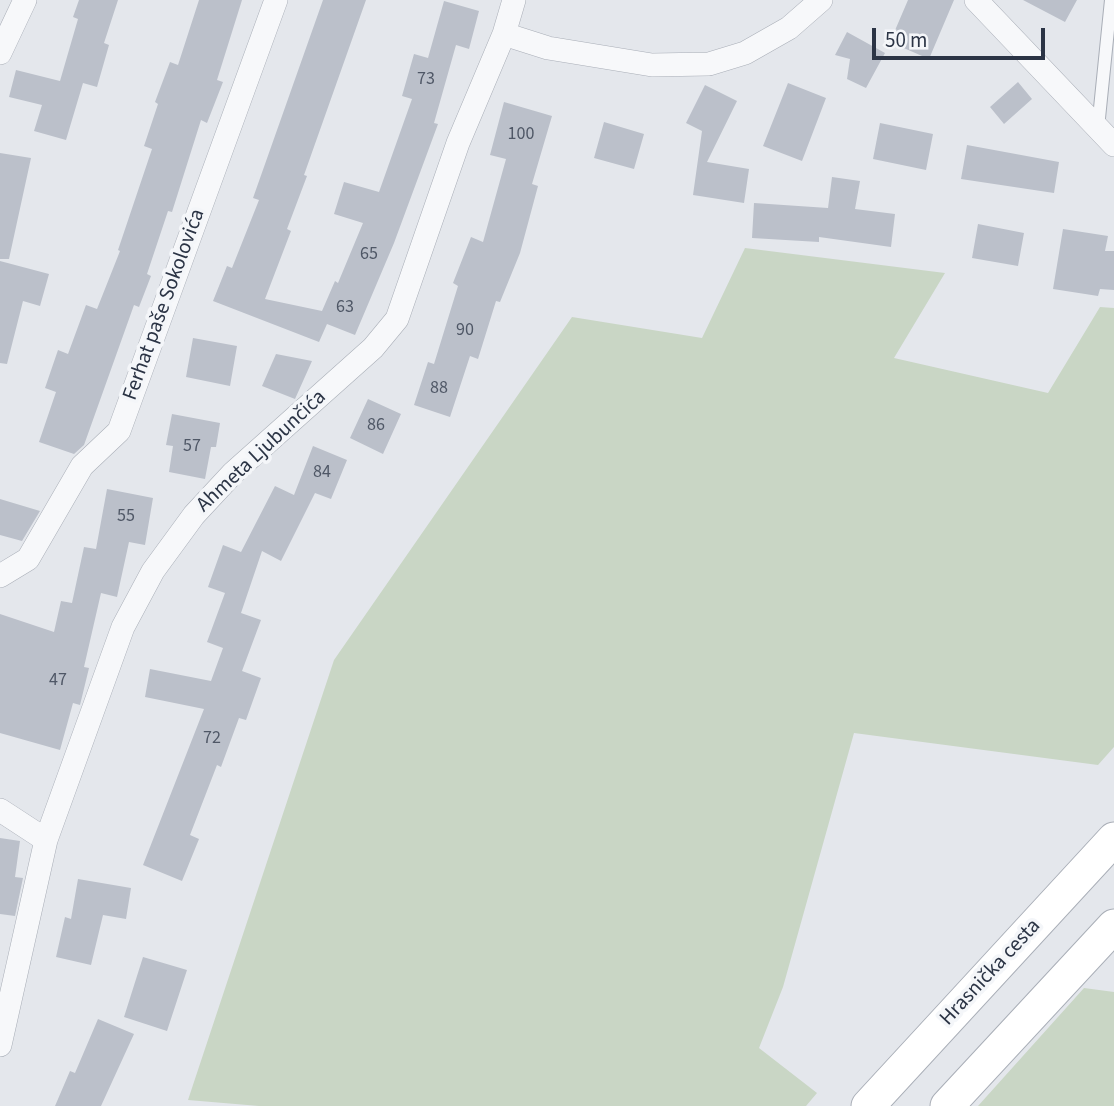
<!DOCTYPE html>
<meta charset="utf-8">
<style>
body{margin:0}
#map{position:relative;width:1114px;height:1106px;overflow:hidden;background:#e4e7ec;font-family:"Source Sans 3",sans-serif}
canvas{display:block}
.scale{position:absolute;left:872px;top:28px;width:173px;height:32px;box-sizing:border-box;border:4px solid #2b3445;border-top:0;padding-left:9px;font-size:21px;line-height:24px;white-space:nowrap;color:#2b3445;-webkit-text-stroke:5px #f4f6f9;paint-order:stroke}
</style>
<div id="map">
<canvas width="1114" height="1106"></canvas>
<div class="scale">50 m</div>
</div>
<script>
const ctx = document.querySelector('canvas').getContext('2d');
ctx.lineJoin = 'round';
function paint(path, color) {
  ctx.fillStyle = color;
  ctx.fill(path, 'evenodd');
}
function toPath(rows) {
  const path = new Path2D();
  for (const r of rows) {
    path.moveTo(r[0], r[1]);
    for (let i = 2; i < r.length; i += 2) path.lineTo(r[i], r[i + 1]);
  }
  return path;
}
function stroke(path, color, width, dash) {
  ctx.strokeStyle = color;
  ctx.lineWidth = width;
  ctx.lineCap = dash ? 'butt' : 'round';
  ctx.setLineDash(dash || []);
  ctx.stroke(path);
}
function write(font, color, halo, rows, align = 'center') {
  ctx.font = font + ' "Source Sans 3",sans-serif';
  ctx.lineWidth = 7;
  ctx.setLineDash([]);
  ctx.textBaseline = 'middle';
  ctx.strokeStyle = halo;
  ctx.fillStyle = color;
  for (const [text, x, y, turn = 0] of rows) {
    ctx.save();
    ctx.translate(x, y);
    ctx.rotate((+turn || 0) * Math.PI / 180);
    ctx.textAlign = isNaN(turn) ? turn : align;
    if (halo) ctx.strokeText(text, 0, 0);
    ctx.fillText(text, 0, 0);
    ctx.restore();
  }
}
paint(toPath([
 [745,248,945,273,894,358,1048,393,1100,307,1114,308,1114,747,1098,765,854,733,783,987,759,1048,817,1093,806,1106,259,1106,188,1100,334,660,572,317,702,338],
 [1084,988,1114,992,1114,1106,978,1106]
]), '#c9d6c5');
paint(toPath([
 [79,0,118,0,104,43,109,45,97,87,83,83,66,140,34,131,42,105,9,97,16,70,60,81,78,19,73,17],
 [199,0,242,0,217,80,223,82,207,123,201,120,172,212,168,211,147,274,151,276,139,307,134,305,84,445,74,454,39,442,56,392,45,388,58,350,68,354,86,305,97,309,120,251,118,250,152,149,144,146,158,104,155,102,170,62,178,65],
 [323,0,366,0,304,175,307,176,287,229,291,231,265,299,322,311,335,281,338,283,363,223,334,214,344,182,379,192,412,99,402,96,414,54,428,58,444,1,479,11,469,49,456,45,434,123,438,124,394,243,355,335,327,324,319,342,213,301,227,266,232,268,259,200,253,198],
 [908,0,954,0,929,59,890,42],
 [1023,0,1077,0,1065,22],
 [847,32,885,53,866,88,847,79,850,59,835,55],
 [1018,82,1032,99,1004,124,990,107],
 [788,83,826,98,802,161,763,146],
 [705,85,737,101,707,162,749,169,744,203,693,195,702,131,686,123],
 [504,102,552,116,532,184,538,186,520,253,500,302,496,301,478,359,470,356,450,417,414,405,428,362,434,364,458,286,453,283,471,237,483,242,506,159,490,155],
 [604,122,644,134,634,169,594,158],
 [880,123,933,134,926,170,873,159],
 [967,145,1059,162,1054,193,961,179],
 [0,153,31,158,9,259,0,259],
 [832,177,860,181,855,209,895,214,891,247,819,237,819,242,752,238,754,203,828,208],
 [978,224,1024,233,1018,266,972,258],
 [1063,229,1108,236,1105,251,1114,251,1114,290,1100,289,1098,296,1053,289],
 [0,261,49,274,40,306,23,301,7,364,0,363],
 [193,338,237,346,230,386,186,377],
 [276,354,312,361,295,399,262,386],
 [368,399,401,414,383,454,350,438],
 [172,414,220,423,216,447,211,447,205,479,169,472,173,446,166,445],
 [313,446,347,460,331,499,315,493,281,561,262,551,241,613,261,620,242,671,261,678,246,720,239,718,221,767,217,765,190,835,199,839,182,881,143,865,204,709,145,697,150,669,211,681,223,648,207,642,225,593,208,587,223,545,241,552,275,486,294,495],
 [107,489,153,498,145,545,129,542,117,597,101,593,84,667,89,668,80,705,73,703,60,750,0,733,0,614,54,632,61,601,72,603,84,547,96,549],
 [0,499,40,511,22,541,0,535],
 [0,838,20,841,15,877,23,878,15,916,0,914],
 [78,879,131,888,126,919,103,915,91,965,56,957,65,917,71,919],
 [143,957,187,970,167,1031,124,1017],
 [98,1019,134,1034,101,1106,55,1106,70,1071,75,1073]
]), '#bbc0ca');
const service = toPath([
 [1098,128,1111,0]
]);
const minor = toPath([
 [976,0,1114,145],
 [504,34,548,48,652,65,709,64,745,53,789,28,821,0],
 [0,53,25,0],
 [0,576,28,559,82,466,119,431,276,0],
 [0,810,46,840],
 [0,1045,46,840,123,627,153,571,194,515,233,473,373,348,397,319,458,143,504,34,514,0]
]);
const secondary = toPath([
 [868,1106,1114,839],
 [947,1106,1114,926]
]);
stroke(service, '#a9aeb7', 14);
stroke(minor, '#a9aeb7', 24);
stroke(secondary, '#a9aeb7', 35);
stroke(service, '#f7f8fa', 12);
stroke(minor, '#f7f8fa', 23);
stroke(secondary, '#fff', 33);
write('18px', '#4f5766', null, [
 ["73",426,80],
 ["100",521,135],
 ["65",369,255],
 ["63",345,308],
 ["90",465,331],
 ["88",439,389],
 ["86",376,426],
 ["57",192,447],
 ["84",322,473],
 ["55",126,517],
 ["47",58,681],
 ["72",212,739]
]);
write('21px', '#2b3445', '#f4f6f9', [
 ["Ferhat paše Sokolovića",165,305,-70],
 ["Ahmeta Ljubunčića",262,452,-43],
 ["Hrasnička cesta",991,973,-47]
]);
</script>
